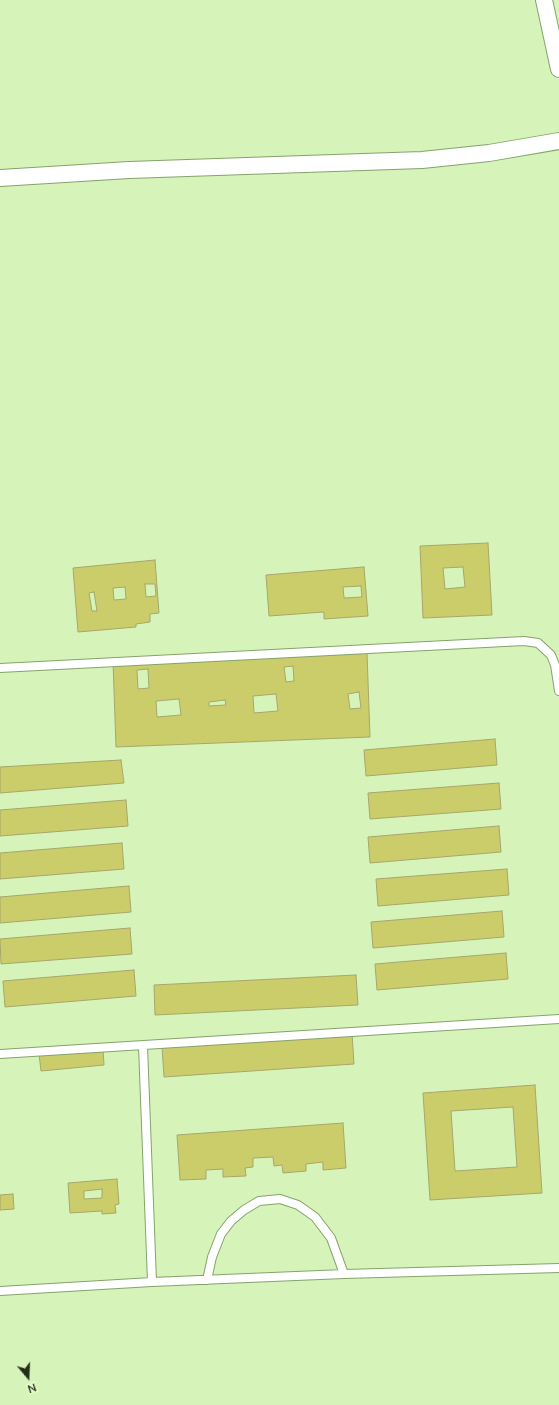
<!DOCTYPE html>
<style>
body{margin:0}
#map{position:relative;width:559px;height:1405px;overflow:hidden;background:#d6f4ba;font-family:Mulish,sans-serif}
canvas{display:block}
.north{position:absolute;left:8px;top:1357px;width:40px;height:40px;-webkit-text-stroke:3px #e7ffd1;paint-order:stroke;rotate:161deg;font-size:11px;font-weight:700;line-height:16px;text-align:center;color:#232e18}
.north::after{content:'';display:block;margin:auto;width:14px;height:18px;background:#232e18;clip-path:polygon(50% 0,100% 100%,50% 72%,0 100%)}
</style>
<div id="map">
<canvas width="559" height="1405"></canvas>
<div class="north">N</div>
</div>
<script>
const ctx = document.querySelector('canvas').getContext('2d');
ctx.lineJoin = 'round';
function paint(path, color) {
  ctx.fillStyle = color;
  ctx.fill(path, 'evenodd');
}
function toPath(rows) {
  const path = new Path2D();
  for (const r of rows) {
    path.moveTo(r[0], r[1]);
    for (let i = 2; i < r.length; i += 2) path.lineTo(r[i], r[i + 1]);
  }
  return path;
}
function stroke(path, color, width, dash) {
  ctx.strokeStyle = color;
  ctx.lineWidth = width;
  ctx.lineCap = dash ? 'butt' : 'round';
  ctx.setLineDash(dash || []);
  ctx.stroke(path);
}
const building = toPath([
 [488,543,492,615,423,618,420,546,488,543],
 [463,567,465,587,445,589,443,568,463,567],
 [155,560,159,613,150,614,150,622,136,624,136,627,78,632,73,568,155,560],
 [145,584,155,584,156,596,146,597,145,584],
 [125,587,126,599,114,600,113,588,125,587],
 [94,592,97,611,92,611,89,593,94,592],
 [364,567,368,616,324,619,324,612,269,616,266,575,364,567],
 [361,586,362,597,344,598,343,587,361,586],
 [367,653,370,737,116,747,113,662,367,653],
 [293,666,294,681,286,682,284,667,293,666],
 [148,669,149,688,138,689,137,670,148,669],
 [359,692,361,708,350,709,348,694,359,692],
 [276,694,278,711,254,713,253,696,276,694],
 [179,699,181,715,157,717,156,701,179,699],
 [225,700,226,705,209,706,209,702,225,700],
 [495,739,497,765,366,776,364,750,495,739],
 [121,760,124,783,0,793,0,767,121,760],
 [499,783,501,809,370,819,368,793,499,783],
 [126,800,128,826,0,836,0,810,126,800],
 [499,826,501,852,370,863,368,837,499,826],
 [122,843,124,869,0,879,0,853,122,843],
 [507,869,509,895,378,906,376,879,507,869],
 [129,886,131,912,0,923,0,897,129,886],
 [502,911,504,937,373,948,371,922,502,911],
 [130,928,132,954,1,964,0,939,130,928],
 [506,953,508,979,377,990,375,964,506,953],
 [134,970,136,996,5,1007,3,981,134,970],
 [356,975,358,1005,155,1015,154,985,356,975],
 [352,1033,354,1064,164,1077,162,1047,352,1033],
 [103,1049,104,1065,41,1071,39,1054,103,1049],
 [535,1085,542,1193,430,1200,423,1093,535,1085],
 [513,1107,517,1167,455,1171,451,1111,513,1107],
 [343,1123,346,1168,323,1170,323,1162,306,1164,306,1171,283,1173,282,1165,274,1166,273,1157,253,1158,253,1167,245,1168,246,1176,223,1177,223,1169,206,1170,206,1179,180,1180,177,1135,343,1123],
 [117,1179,119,1204,115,1205,116,1213,102,1214,102,1211,70,1213,68,1183,117,1179],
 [102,1189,102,1198,84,1199,84,1191,102,1189],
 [13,1194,14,1209,0,1210,0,1195,13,1194]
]);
paint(building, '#cbcd6b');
stroke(building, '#a5a76a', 1);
const lane = toPath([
 [0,668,524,641,538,643,551,655,555,665,559,691],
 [143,1046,152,1282],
 [0,1054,559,1019],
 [207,1280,212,1257,221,1234,231,1221,244,1210,259,1201,280,1199,298,1205,315,1217,331,1238,344,1274],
 [0,1291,152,1282,344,1274,559,1268]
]);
const street = toPath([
 [544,0,559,69],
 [0,178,129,170,422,160,489,153,559,141]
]);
stroke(lane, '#86a26c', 10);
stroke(street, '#86a26c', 18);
stroke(lane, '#fff', 8);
stroke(street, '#fff', 16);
</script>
